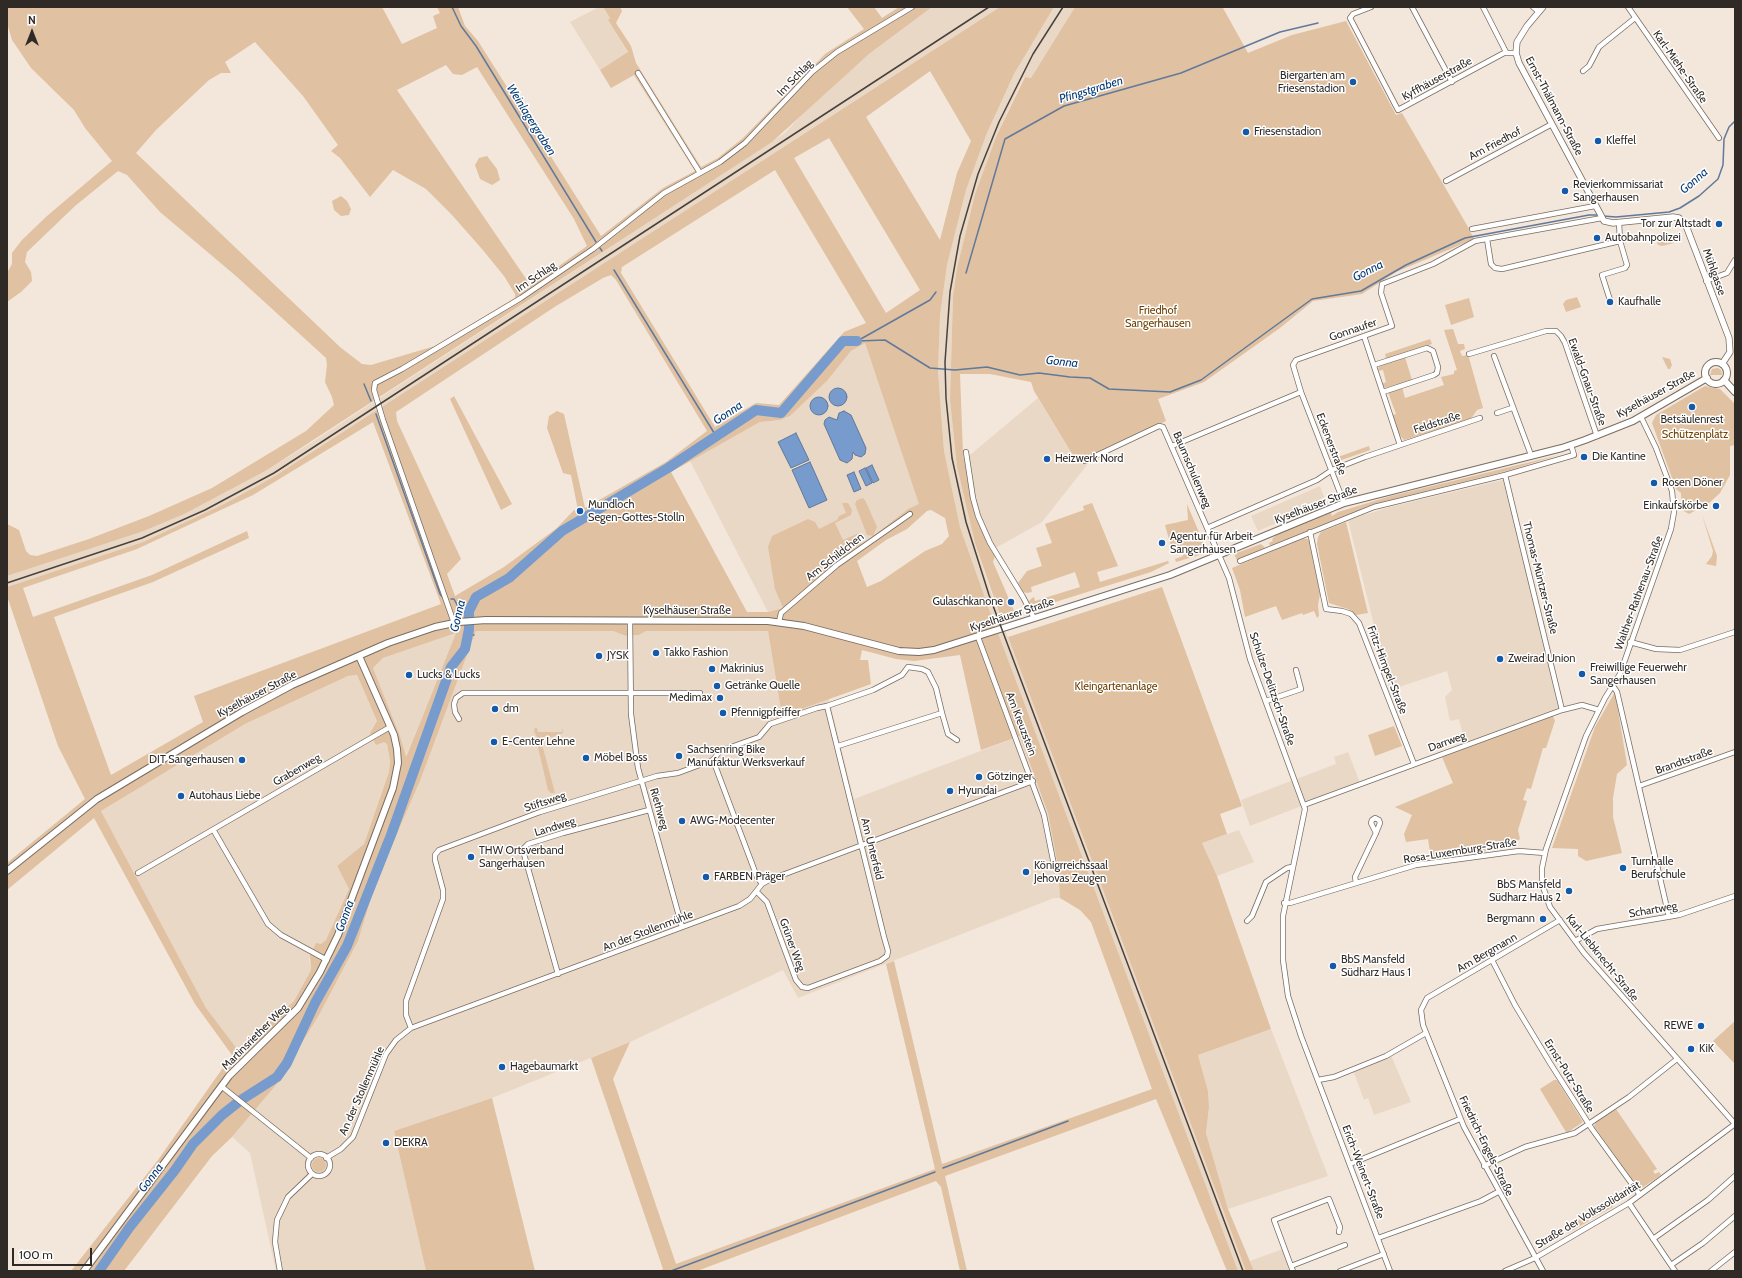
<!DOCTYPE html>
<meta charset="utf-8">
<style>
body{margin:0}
#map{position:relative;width:1742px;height:1278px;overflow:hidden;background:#f3e6da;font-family:Cabin,sans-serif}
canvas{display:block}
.frame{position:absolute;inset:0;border:8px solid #2f2a26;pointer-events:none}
.north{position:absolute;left:12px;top:12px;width:40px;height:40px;-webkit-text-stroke:3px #fff;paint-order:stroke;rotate:0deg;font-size:11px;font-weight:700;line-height:16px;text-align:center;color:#2f2a26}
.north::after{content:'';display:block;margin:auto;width:14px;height:18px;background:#2f2a26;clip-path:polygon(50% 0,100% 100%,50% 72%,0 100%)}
.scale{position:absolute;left:12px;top:1248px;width:80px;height:18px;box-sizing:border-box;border:2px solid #2f2a26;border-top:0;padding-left:5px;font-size:12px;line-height:14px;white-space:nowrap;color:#2f2a26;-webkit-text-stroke:3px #fff;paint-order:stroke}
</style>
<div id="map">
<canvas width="1742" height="1278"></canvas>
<div class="frame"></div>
<div class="north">N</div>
<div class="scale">100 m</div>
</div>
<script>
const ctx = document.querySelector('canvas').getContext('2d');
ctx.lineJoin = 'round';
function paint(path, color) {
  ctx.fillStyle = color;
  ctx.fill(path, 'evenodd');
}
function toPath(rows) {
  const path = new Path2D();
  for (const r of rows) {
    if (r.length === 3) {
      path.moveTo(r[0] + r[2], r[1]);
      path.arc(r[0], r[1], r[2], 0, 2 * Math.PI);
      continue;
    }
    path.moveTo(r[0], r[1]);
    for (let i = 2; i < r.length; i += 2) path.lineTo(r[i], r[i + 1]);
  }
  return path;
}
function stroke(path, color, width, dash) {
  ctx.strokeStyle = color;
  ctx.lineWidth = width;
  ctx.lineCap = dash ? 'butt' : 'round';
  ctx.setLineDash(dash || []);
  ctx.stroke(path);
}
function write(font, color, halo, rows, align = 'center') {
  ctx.font = font + ' Cabin,sans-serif';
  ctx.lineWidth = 3;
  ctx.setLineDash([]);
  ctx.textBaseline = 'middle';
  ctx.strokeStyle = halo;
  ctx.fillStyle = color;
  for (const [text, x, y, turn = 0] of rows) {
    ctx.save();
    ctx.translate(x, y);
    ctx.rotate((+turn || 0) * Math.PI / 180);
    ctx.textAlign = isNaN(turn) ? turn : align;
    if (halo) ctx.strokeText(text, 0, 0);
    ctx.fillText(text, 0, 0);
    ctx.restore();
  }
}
paint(toPath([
 [599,7,603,7,610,18,608,20,628,53,600,70,570,22],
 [932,7,1000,7,275,476,224,504,143,542,7,587,7,576,141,532,267,470,317,439,785,133,808,108,869,54],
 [1054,7,1075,7,1031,78,1024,77,1012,102,996,137,975,194,957,268,953,296,950,400,957,467,975,543,988,584,1246,1271,1238,1271,1002,646,960,527,944,451,938,371,940,316,947,265,966,190,987,133,1014,74],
 [865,343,920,504,908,509,860,546,783,608,768,612,690,461,760,422,780,420,790,416,827,381,851,351],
 [1038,398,1074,457,1084,459,1087,465,1042,522,992,550,975,517,964,460],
 [1503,480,1530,580,1558,708,1465,743,1459,719,1450,721,1445,697,1452,690,1447,671,1390,690,1348,520,1390,507],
 [1320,486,1326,502,1258,531,1251,516],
 [476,631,613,631,626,636,639,635,646,631,768,631,782,716,829,699,854,799,1020,736,1048,813,1058,866,1060,898,1054,898,798,998,783,970,630,1042,492,1098,394,1131,426,1271,276,1271,250,1153,232,1137,276,1085,319,1015,358,941,376,882,420,781],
 [456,633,424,713,405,758,400,736,373,668,383,658],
 [357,675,377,721,370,733,387,744,390,761,389,772,364,844,337,866,349,889,326,940,309,959,311,970,294,1001,238,1050,206,1008,101,811,245,724,348,676],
 [1348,752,1360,783,1250,826,1241,800,1336,764,1334,757],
 [1239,830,1254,862,1217,876,1202,843],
 [1271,1029,1328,1176,1228,1209,1206,1133,1209,1107,1208,1091,1198,1055],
 [1390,1053,1411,1102,1374,1115,1368,1098,1364,1100,1353,1070],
 [1283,1249,1290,1271,1254,1271,1250,1261]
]), '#ead8c7');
paint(toPath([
 [7,7,382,7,402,44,437,28,433,16,440,13,437,7,458,7,465,26,478,41,601,236,663,188,695,171,634,75,611,88,600,70,628,52,608,20,610,18,603,7,620,7,622,11,616,23,631,46,636,63,701,167,718,158,743,138,825,54,864,29,847,7,874,7,882,18,899,7,932,7,869,54,772,142,267,470,184,514,141,532,7,576,7,524,19,530,26,551,30,555,37,556,89,539,149,516,212,488,306,431,334,405,332,397,325,382,327,365,326,358,236,276,160,212,127,175,118,171,75,206,27,252,25,262,31,272,32,281,21,292,7,302,7,273,12,264,12,253,22,240,47,216,112,161,85,128,74,110,31,68,12,40,7,23],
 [255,42,303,96,338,145,331,151,340,158,370,197,393,170,426,189,452,215,482,249,504,276,515,294,515,298,435,346,371,365,362,364,340,347,136,153,156,130,209,80,221,73,231,73,225,62],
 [446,65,453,74,462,75,477,67,574,219,587,246,531,286,397,90],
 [1000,7,1054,7,1014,74,987,133,966,190,947,265,940,316,938,371,944,451,960,527,990,612,1238,1271,1227,1271,1156,1099,945,1176,967,1271,960,1271,941,1187,936,1181,697,1271,659,1271,663,1269,591,1058,630,1042,613,1079,676,1264,935,1169,886,964,894,961,942,1164,1152,1089,1091,922,1080,910,1060,898,1058,866,1048,813,1020,736,981,750,960,655,914,661,896,659,862,650,860,660,868,660,871,684,782,716,768,631,646,631,639,635,626,636,613,631,476,631,420,781,376,882,358,941,319,1015,276,1085,232,1137,212,1156,124,1271,71,1271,158,1160,232,1055,195,1004,94,818,7,890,7,863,85,799,58,746,7,596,7,587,143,542,224,504,275,476],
 [930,71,971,141,957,173,940,240,866,117],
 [829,138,920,290,886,313,794,158],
 [775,170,866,323,844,332,779,405,756,403,715,427,621,273,622,267],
 [611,275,616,280,707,431,666,462,585,508,564,414,557,411,549,416,547,428,563,473,571,475,578,510,574,510,557,528,504,567,455,596,447,574,461,559,397,421,396,412,556,306,603,278],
 [865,343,919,504,908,509,873,536,877,527,865,500,863,498,857,500,855,504,867,535,873,536,861,545,863,537,862,534,859,533,843,540,835,523,851,515,852,510,848,503,842,503,846,513,839,516,837,520,819,529,815,522,808,519,772,536,768,547,775,589,783,608,768,612,747,612,671,472,760,422,780,420,790,416,827,381,851,351],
 [373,422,441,604,194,696,203,722,111,775,54,617,153,582,249,538,247,531,152,575,33,617,23,588,137,549,253,495],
 [931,510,945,518,949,536,942,544,925,551,881,581,867,587,857,561,886,540,907,529,927,511],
 [456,633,424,713,406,757,400,736,373,668,383,658],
 [357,675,377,721,370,733,376,745,384,742,387,744,390,761,389,772,364,844,337,866,349,889,326,940,321,944,316,943,310,956,311,970,294,1001,238,1050,206,1008,101,811,245,724,348,676],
 [1075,7,1225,7,1223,8,1248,53,1292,35,1346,21,1396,115,1402,113,1468,227,1474,239,1396,272,1362,294,1313,301,1280,328,1204,382,1158,399,1166,421,1084,459,1074,457,1034,391,1031,382,990,374,960,374,963,454,975,517,995,556,993,562,1015,613,1001,618,975,543,957,467,950,400,953,296,957,268,975,194,996,137,1025,77,1031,78],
 [487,156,497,169,500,180,492,185,480,179,475,165,479,158],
 [341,196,347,201,351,209,349,215,341,216,334,210,332,201],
 [1669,236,1673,238,1674,243,1662,246,1658,245,1657,242,1659,238],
 [1577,297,1581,307,1566,312,1563,304,1566,300],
 [1469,298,1474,317,1451,325,1445,305],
 [1453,329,1458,344,1464,344,1465,349,1460,351,1462,356,1467,355,1469,358,1483,408,1477,410,1470,420,1404,440,1397,432,1392,415,1396,414,1388,392,1402,387,1405,398,1444,385,1441,377,1454,374,1454,371,1457,370,1444,330],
 [1430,339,1432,344,1386,359,1385,354],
 [1405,357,1412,380,1385,388,1382,384,1386,382,1383,370,1378,371,1379,366],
 [1662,357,1670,359,1672,365,1670,369,1668,369],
 [1718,368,1721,370,1722,375,1710,375,1712,369],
 [1705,386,1720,389,1735,404,1735,445,1730,446,1730,475,1720,493,1708,504,1689,514,1682,510,1681,493,1676,489,1652,423,1656,415],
 [454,396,512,504,501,510,450,399],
 [1369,446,1370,450,1336,462,1335,458],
 [1559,455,1503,472,1383,502,1270,546,1269,543,1273,541,1272,539,1276,535,1330,510,1332,516,1338,512,1391,496],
 [1092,503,1118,566,1097,572,1100,582,1168,561,1169,563,1151,572,1033,609,1029,601,1032,598,1034,597,1035,601,1080,587,1075,572,1031,587,1032,592,1027,593,1023,592,1018,583,1027,571,1042,566,1036,548,1052,543,1045,524,1084,510,1083,506],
 [1187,504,1206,549,1203,554,1176,562,1175,559,1183,556,1182,550,1173,553,1165,525,1188,520],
 [1702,515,1717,556,1716,566,1706,564,1712,556,1713,551],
 [1346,522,1368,613,1356,615,1348,609,1329,603,1317,544,1318,537,1321,532],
 [1303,538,1310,540,1320,594,1318,605,1319,616,1317,618,1314,611,1303,615,1302,613,1282,620,1276,606,1245,617,1240,590,1232,568],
 [1261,544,1265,548,1237,560,1234,554],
 [1162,587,1242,806,1220,814,1227,834,1202,843,1217,876,1271,1029,1198,1055,1208,1091,1209,1107,1206,1133,1228,1209,1254,1271,1246,1271,1008,637],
 [1615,692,1627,765,1617,774,1613,798,1613,817,1622,853,1586,861,1578,856,1578,849,1552,848,1595,727],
 [1553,716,1555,721,1546,748,1543,748,1531,789,1527,788,1523,800,1527,801,1518,830,1520,839,1514,842,1492,845,1493,850,1431,859,1428,839,1406,842,1404,834,1412,815,1395,807,1453,783,1442,757],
 [1394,726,1402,746,1375,756,1368,735],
 [535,728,537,728,538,732,562,732,563,728,563,733,552,737,545,736,543,739,538,740,534,731],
 [541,742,543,748,555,793,551,793,548,790,537,743],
 [1735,1021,1735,1064,1713,1041],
 [1554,1080,1557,1080,1583,1122,1568,1132,1566,1132,1540,1089],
 [492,1098,535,1271,426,1271,394,1131],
 [1616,1109,1657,1169,1653,1171,1655,1174,1659,1172,1661,1175,1642,1188,1639,1189,1594,1126,1596,1122],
 [319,1165,7],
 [1608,1200,1613,1207,1593,1218,1590,1212],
 [1585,1215,1589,1221,1568,1233,1565,1227]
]), '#e0c1a1');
const water = toPath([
 [838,397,9],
 [819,406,9],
 [844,411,851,415,866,448,865,454,861,457,855,455,853,452,852,459,847,463,840,460,824,424,825,420,829,417,837,420,839,413,844,411],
 [796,433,809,460,791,468,778,442,796,433],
 [810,462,827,500,809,508,792,470,810,462],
 [872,465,879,480,873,483,866,468,872,465],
 [865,468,872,483,866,486,859,471,865,468],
 [854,472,861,489,854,492,847,475,854,472]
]);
paint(water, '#769bcc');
stroke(water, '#61799a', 1);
stroke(toPath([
 [452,7,461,26,476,46,596,242],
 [1603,216,1616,217,1669,212,1680,208,1699,196,1718,179,1723,165,1724,139,1729,127,1735,121],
 [600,248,602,251],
 [614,270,716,436],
 [966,273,1005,139,1064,106,1181,73,1280,32,1318,23],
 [859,340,930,300,936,292],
 [857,341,885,340,930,368,955,370,987,367,1020,375,1039,373,1070,377,1090,378,1109,389,1170,392,1201,380,1312,299,1361,291,1406,265,1465,238,1589,215,1599,215],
 [364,384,371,401],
 [376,414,440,594,444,599],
 [581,511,583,519],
 [451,599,454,599,461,612,469,616],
 [468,635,474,635],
 [943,1168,1068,1121],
 [671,1271,935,1172]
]), '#61799a', 1.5);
stroke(toPath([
 [99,1271,129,1228,175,1170,193,1144,222,1115,241,1100,277,1077,287,1063,315,1003,347,946,391,835,451,667,465,649,469,629,469,611,476,597,509,578,562,531,668,468,756,410,781,413,843,341,857,341]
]), '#769bcc', 10);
const minor = toPath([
 [1371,7,1353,14,1350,18,1398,110,1504,53,1516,53],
 [1412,7,1452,82],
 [1483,7,1506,52],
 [1533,7,1539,12],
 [1628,7,1719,138],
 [1583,71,1589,66,1599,47,1635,18],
 [638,73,700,173],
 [1446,181,1552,124],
 [1472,229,1595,206],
 [1487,239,1491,264,1495,268,1502,269,1620,241],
 [1706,281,1727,273,1735,260],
 [1610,300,1602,275,1625,268,1627,265,1620,241,1619,222],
 [1364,336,1400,445],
 [1469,354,1546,331,1556,331,1561,336,1565,343,1597,436],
 [1494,356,1531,455],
 [1374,365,1427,348,1433,351,1438,367,1437,373,1434,375,1383,392],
 [1301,392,1344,503],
 [1497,413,1512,408],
 [1641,417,1656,448,1672,491,1674,512,1671,529,1620,674,1605,698,1586,736,1546,849,1542,868,1542,884,1550,907,1584,953,1735,1124],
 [1172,446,1301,392,1293,365,1296,360,1392,326,1381,293,1382,284,1433,264,1475,241,1602,218],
 [966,452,973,498,978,516,990,543,1023,597,1034,618],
 [1085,461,1159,426,1163,427,1229,578,1250,659,1305,809,1283,916,1283,960,1288,996,1301,1036,1390,1271],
 [1505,475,1562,710],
 [1207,528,1317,480,1332,470,1365,457,1480,418],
 [1310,532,1326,609,1342,611,1351,614,1359,623,1414,764],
 [1240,561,1374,507,1505,475,1574,455,1571,445],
 [630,622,631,714,638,768,682,927],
 [779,622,781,613,837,565,910,514],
 [454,623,383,420,374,390,375,383,402,369,521,298,593,249,664,193,720,162,745,143,812,72,837,52,912,7],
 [978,637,1044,815,1054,865],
 [1630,642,1656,649,1680,650,1735,632],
 [1613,686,1617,692,1669,917],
 [1266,701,1301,689,1296,670],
 [459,719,455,712,454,704,456,698,463,693,700,693],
 [838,746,942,713,948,734,957,740],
 [713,760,757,877,762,884],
 [1639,786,1735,752],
 [1304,805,1562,710,1582,705,1599,710],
 [214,831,268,924,281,935,327,960],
 [138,873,390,727],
 [1356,882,1355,877,1376,833,1380,823,1379,820,1375,818,1372,820,1371,823,1376,833],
 [757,892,767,902,796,980,802,987,808,988,880,961,887,956,888,951,884,937,827,706],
 [1284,903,1290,903,1416,865,1519,851,1545,853],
 [1247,921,1252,916,1266,882,1287,868,1292,867],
 [1575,941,1597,929,1679,915,1735,896],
 [1492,960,1515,1005,1550,1063,1592,1129,1640,1195],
 [558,974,524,854,524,848,528,844,563,833,649,810],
 [411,1028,406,1015,406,1001,443,899,443,890,435,860,435,855,439,850,540,812,657,776,678,773,713,760,720,751,759,737,770,724,817,708,827,706,873,690,902,675,908,667,922,669,928,672,936,688,942,713],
 [1318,1080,1334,1077,1386,1056,1426,1033],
 [221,1086,311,1158],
 [319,1165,11],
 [326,1158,341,1149,353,1137,386,1054,396,1040,411,1028,739,906,750,899,762,884,769,880,1033,781],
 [1350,1164,1460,1119],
 [1484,1166,1525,1147,1575,1133,1629,1097,1677,1059],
 [1629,1203,1675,1271],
 [1378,1238,1481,1201,1498,1192],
 [1653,1239,1708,1200,1735,1176],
 [1671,1265,1703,1243,1735,1216],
 [1291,1266,1274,1220,1329,1199,1340,1227,1339,1232],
 [280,1271,275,1242,277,1220,288,1197,312,1174],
 [1293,1271,1291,1266,1345,1245],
 [1340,1271,1384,1254],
 [1505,1271,1535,1258,1629,1203,1735,1124],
 [1543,1271,1464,1127,1423,1025,1421,1010,1427,998,1560,920],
 [1711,1271,1735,1252]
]);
const tertiary = toPath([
 [1543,7,1527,26,1517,42,1516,53,1519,63,1604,221,1613,223,1673,217,1679,218,1685,223,1729,338,1730,352,1722,364]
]);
const secondary = toPath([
 [1716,373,11],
 [1724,380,1735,392],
 [7,871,97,799,242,712,292,685,388,643,435,627,459,622,486,620,768,621,804,626,899,651,919,652,934,650,1170,575,1344,503,1562,448,1585,440,1633,421,1707,378],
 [84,1271,229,1076,298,1008,320,972,338,935,393,788,398,763,397,749,394,735,359,656]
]);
stroke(minor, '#786d63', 6);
stroke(tertiary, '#786d63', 7);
stroke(secondary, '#786d63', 8);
stroke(minor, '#fff', 4.5);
stroke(tertiary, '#fff', 5.5);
stroke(secondary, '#fff', 6);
stroke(toPath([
 [1063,7,1033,54,999,122,978,174,960,236,950,292,945,362,946,398,952,458,966,522,989,595,1243,1271],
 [7,583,142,538,205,510,274,473,989,7]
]), '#48423d', 1.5);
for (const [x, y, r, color] of [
 [1353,82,4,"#1559a9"],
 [1246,132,4,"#1559a9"],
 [1598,141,4,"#1559a9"],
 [1565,191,4,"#1559a9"],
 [1719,224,4,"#1559a9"],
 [1597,238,4,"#1559a9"],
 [1610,302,4,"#1559a9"],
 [1692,407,4,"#1559a9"],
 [1584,457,4,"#1559a9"],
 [1047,459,4,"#1559a9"],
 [1654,483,4,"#1559a9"],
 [1716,506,4,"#1559a9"],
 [580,511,4,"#1559a9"],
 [1162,543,4,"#1559a9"],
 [1011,602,4,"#1559a9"],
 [656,653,4,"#1559a9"],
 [599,656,4,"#1559a9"],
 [1500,659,4,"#1559a9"],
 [712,669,4,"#1559a9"],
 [1582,674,4,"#1559a9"],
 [409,675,4,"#1559a9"],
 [717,686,4,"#1559a9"],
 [720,698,4,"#1559a9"],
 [495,709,4,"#1559a9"],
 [723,713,4,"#1559a9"],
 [494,742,4,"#1559a9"],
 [679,756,4,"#1559a9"],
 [586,758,4,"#1559a9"],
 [242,760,4,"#1559a9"],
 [979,777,4,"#1559a9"],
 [950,791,4,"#1559a9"],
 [181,796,4,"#1559a9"],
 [682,821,4,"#1559a9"],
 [471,857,4,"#1559a9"],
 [1623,868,4,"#1559a9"],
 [1026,872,4,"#1559a9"],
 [706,877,4,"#1559a9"],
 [1569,891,4,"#1559a9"],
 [1543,919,4,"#1559a9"],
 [1333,966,4,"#1559a9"],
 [1701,1026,4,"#1559a9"],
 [1691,1049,4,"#1559a9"],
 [502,1067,4,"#1559a9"],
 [386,1143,4,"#1559a9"]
]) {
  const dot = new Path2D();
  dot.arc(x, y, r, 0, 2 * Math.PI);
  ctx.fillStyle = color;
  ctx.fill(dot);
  stroke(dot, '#fff', 1.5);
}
write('11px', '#2f2a26', '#fff', [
 ["Karl-Miehe-Straße",1680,67,55],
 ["Im Schlag",795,78,-46],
 ["Kyffhäuserstraße",1437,79,-29],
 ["Ernst-Thälmann-Straße",1554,106,62],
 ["Am Friedhof",1495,144,-28],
 ["Mühlgasse",1714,272,70],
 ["Im Schlag",536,277,-34],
 ["Gonnaufer",1353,330,-19],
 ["Ewald-Gnau-Straße",1587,382,70],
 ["Kyselhäuser Straße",1656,394,-29],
 ["Feldstraße",1437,423,-18],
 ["Eckenerstraße",1331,444,69],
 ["Baumschulenweg",1192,470,67],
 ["Kyselhäuser Straße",1316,505,-21],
 ["Am Schildchen",835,557,-38],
 ["Thomas-Müntzer-Straße",1540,578,76],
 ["Walther-Rathenau-Straße",1639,593,-70],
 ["Kyselhäuser Straße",687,611],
 ["Kyselhäuser Straße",1012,615,-18],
 ["Fritz-Himpel-Straße",1387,670,69],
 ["Schulze-Delitzsch-Straße",1272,689,71],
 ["Kyselhäuser Straße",257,694,-28],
 ["Am Kreuzstein",1021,724,69],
 ["Darrweg",1447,742,-20],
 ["Brandtstraße",1684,761,-20],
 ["Grabenweg",297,770,-30],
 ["Stiftsweg",545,802,-18],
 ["Riethweg",659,809,74],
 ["Landweg",555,827,-17],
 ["Am Unterfeld",872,849,76],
 ["Rosa-Luxemburg-Straße",1460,851,-9],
 ["Schartweg",1653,910,-10],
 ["An der Stollenmühle",648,931,-21],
 ["Grüner Weg",792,945,70],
 ["Am Bergmann",1487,953,-30],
 ["Karl-Liebknecht-Straße",1602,958,51],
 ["Martinsriether Weg",255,1037,-45],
 ["Ernst-Putz-Straße",1569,1076,58],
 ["An der Stollenmühle",362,1091,-66],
 ["Friedrich-Engels-Straße",1486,1146,64],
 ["Erich-Weinert-Straße",1363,1172,69],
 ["Straße der Volkssolidarität",1588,1215,-31]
]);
write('11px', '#2f2a26', '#fff', [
 ["Biergarten am",1345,76,"right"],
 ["Friesenstadion",1345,89,"right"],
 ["Friesenstadion",1254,132],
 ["Kleffel",1606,141],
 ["Revierkommissariat",1573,185],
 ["Sangerhausen",1573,198],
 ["Tor zur Altstadt",1711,224,"right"],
 ["Autobahnpolizei",1605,238],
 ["Kaufhalle",1618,302],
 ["Betsäulenrest",1692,420,"center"],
 ["Die Kantine",1592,457],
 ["Heizwerk Nord",1055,459],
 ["Rosen Döner",1662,483],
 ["Mundloch",588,505],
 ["Segen-Gottes-Stolln",588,518],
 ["Einkaufskörbe",1708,506,"right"],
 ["Agentur für Arbeit",1170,537],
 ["Sangerhausen",1170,550],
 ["Gulaschkanone",1003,602,"right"],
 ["Takko Fashion",664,653],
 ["JYSK",607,656],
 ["Zweirad Union",1508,659],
 ["Freiwillige Feuerwehr",1590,668],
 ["Sangerhausen",1590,681],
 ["Makrinius",720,669],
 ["Lucks & Lucks",417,675],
 ["Getränke Quelle",725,686],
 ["Medimax",712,698,"right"],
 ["dm",503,709],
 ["Pfennigpfeiffer",731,713],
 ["E-Center Lehne",502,742],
 ["Sachsenring Bike",687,750],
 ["Manufaktur Werksverkauf",687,763],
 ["Möbel Boss",594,758],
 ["DIT Sangerhausen",234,760,"right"],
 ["Götzinger",987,777],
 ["Hyundai",958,791],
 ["Autohaus Liebe",189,796],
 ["AWG-Modecenter",690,821],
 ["THW Ortsverband",479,851],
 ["Sangerhausen",479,864],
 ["Turnhalle",1631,862],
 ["Berufschule",1631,875],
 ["Königrreichssaal",1034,866],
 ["Jehovas Zeugen",1034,879],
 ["FARBEN Präger",714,877],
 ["BbS Mansfeld",1561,885,"right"],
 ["Südharz Haus 2",1561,898,"right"],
 ["Bergmann",1535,919,"right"],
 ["BbS Mansfeld",1341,960],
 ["Südharz Haus 1",1341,973],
 ["REWE",1693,1026,"right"],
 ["KiK",1699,1049],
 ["Hagebaumarkt",510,1067],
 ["DEKRA",394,1143]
], 'left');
write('11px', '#6d4102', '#fff', [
 ["Friedhof",1158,311],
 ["Sangerhausen",1158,324],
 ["Schützenplatz",1695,435],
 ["Kleingartenanlage",1116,687]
]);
write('italic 12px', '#063b76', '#fff', [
 ["Pfingstgraben",1091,90,-17],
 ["Weinlagergraben",531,120,58],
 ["Gonna",1694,181,-41],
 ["Gonna",1368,271,-27],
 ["Gonna",1062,362,6],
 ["Gonna",728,413,-34],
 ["Gonna",458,616,-77],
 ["Gonna",345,916,-70],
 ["Gonna",151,1178,-53]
]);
</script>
